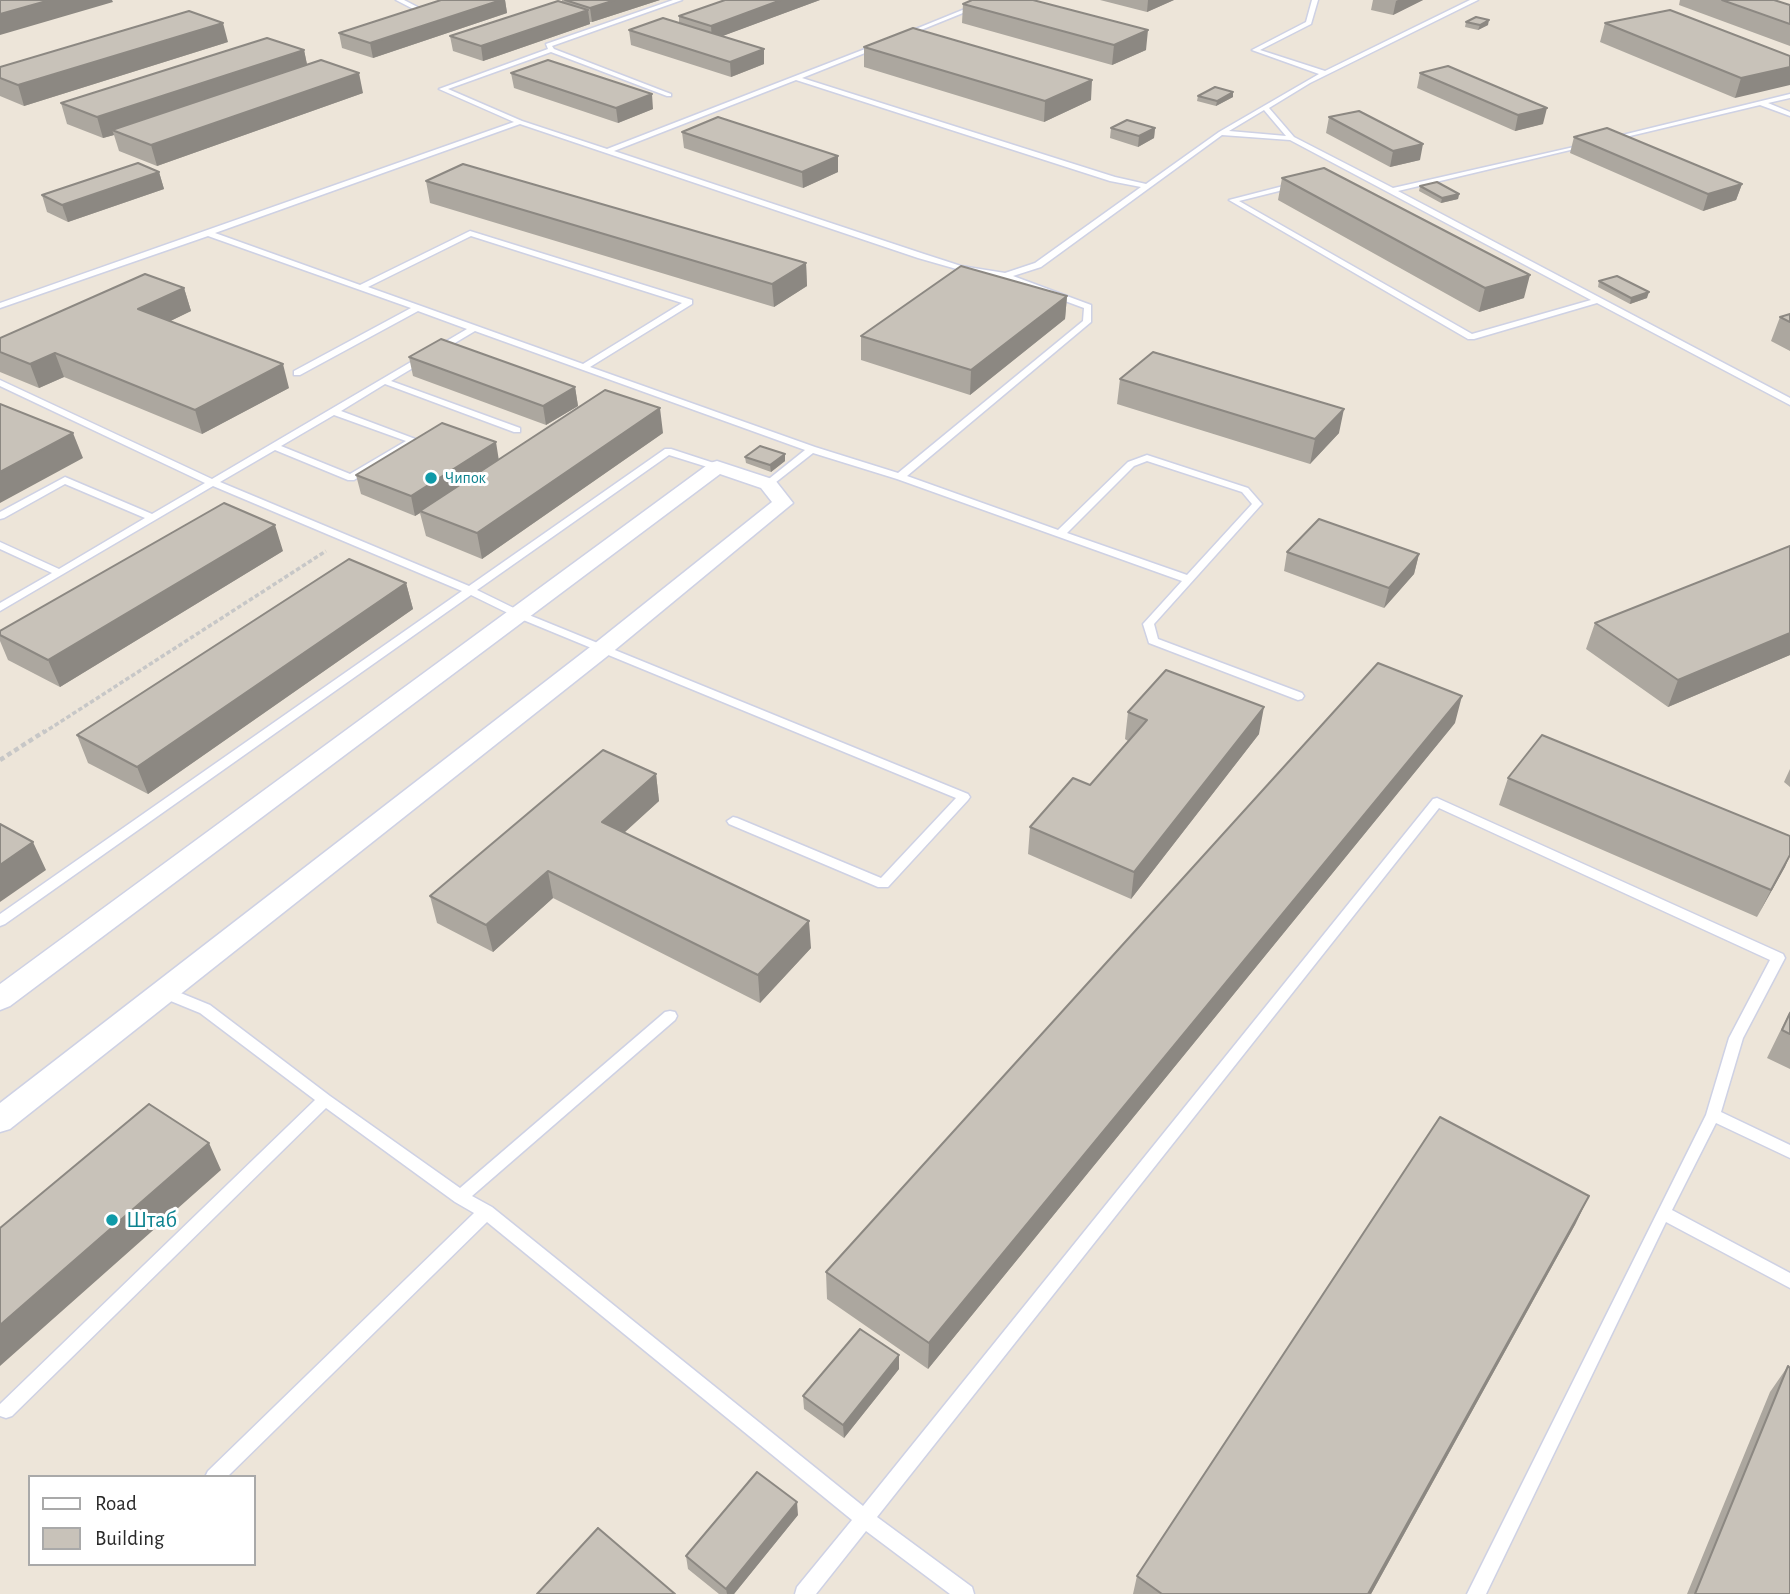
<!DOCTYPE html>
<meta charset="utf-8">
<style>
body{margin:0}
#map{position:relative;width:1790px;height:1594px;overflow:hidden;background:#ede5d9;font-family:"Alegreya Sans",sans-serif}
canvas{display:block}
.legend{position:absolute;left:28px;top:1475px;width:228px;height:91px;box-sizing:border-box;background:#fff;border:2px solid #a9a9a9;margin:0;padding:9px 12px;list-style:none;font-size:21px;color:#292929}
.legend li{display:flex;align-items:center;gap:14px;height:35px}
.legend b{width:35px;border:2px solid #a9a9a9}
</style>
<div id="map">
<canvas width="1790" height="1594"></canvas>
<ul class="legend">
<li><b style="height:9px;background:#fff"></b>Road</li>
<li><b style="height:19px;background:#c8c2b9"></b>Building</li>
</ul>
</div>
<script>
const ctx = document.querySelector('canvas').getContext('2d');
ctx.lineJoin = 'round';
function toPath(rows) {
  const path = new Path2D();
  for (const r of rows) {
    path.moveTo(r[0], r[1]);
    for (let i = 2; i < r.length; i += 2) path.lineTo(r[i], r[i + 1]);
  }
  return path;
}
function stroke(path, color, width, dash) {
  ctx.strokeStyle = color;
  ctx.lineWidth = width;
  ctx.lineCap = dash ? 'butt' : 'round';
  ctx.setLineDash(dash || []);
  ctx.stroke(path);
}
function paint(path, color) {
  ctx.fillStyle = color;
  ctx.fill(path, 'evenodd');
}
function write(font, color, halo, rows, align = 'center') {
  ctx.font = font + ' "Alegreya Sans",sans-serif';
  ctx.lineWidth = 6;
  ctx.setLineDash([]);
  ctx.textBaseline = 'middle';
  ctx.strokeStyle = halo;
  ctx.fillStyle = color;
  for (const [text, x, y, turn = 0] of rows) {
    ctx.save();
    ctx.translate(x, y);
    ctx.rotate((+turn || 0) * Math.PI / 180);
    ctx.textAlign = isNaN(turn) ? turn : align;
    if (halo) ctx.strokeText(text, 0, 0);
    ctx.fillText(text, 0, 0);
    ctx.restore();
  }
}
const service = toPath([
 [396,0,404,0,429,13,421,15,421,13,396,0],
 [673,0,682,0,552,46,554,49,671,94,671,96,667,96,551,52,448,89,522,121,607,149,878,44,880,47,802,78,1115,177,1146,184,1219,132,1319,74,1252,50,1306,22,1312,0,1318,0,1311,24,1260,50,1325,71,1470,0,1478,0,1310,83,1269,108,1294,137,1393,188,1587,144,1587,146,1398,191,1790,398,1790,405,1597,303,1474,339,1468,339,1229,200,1299,182,1299,186,1239,201,1472,334,1591,300,1290,140,1222,135,1041,267,1013,276,1091,305,1091,322,907,476,1058,530,1128,462,1147,455,1248,488,1262,504,1260,506,1154,624,1158,639,1302,693,1304,696,1302,699,1298,700,1149,643,1143,624,1182,581,897,479,813,453,771,486,765,486,765,482,805,450,475,331,391,381,520,428,520,432,514,432,385,384,341,411,418,440,354,480,348,480,275,450,220,482,469,586,665,449,671,449,720,465,722,467,717,470,669,455,477,590,524,613,968,794,970,797,968,800,888,887,878,887,729,824,727,821,733,817,737,818,881,878,956,798,516,617,471,595,5,924,0,926,0,914,462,591,213,486,0,611,0,603,52,573,0,549,0,542,59,569,145,518,65,484,4,518,0,519,0,512,65,477,152,514,205,483,0,386,0,380,212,479,467,329,418,311,300,375,294,375,294,371,411,308,208,236,0,308,0,303,514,122,439,89,548,49,546,44,673,0],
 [796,80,1110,181,1141,187,1035,263,1005,273,961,266,924,254,614,151,796,80],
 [1264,110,1286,136,1229,131,1264,110],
 [520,124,918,258,960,270,1003,278,1084,308,1083,321,898,473,815,447,590,367,692,304,692,300,470,231,360,285,215,233,520,124],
 [471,236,682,303,583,364,368,287,471,236],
 [334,415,406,441,350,474,281,446,334,415],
 [1147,461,1242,492,1252,504,1187,575,1067,533,1134,466,1147,461],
 [987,0,995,0,906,36,901,35,987,0],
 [1790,94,1790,98,1768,103,1790,112,1790,116,1760,105,1609,141,1606,139,1790,94],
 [1437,798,1783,954,1785,958,1743,1038,1721,1112,1790,1145,1790,1158,1716,1123,1672,1210,1790,1273,1790,1288,1666,1222,1486,1594,1467,1594,1706,1115,1729,1038,1770,960,1439,808,877,1517,972,1587,974,1594,950,1594,866,1531,816,1594,795,1594,797,1587,852,1520,487,1222,227,1477,205,1477,208,1471,474,1213,455,1202,326,1108,12,1416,6,1418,0,1416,0,1404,315,1100,200,1013,156,995,154,991,156,987,166,987,210,1005,330,1096,460,1188,665,1012,670,1011,675,1012,677,1016,675,1020,472,1196,492,1207,863,1506,1433,799,1437,798]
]);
const minor = toPath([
 [717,461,775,480,793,503,610,654,10,1129,0,1132,0,1103,594,644,772,502,761,488,720,474,10,1006,0,1010,0,984,710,463,717,461]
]);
stroke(service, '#ced1e4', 3);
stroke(minor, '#ced1e4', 3);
stroke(toPath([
 [43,733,326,551]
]), '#c7c7c7', 3.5, [4.5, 2.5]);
stroke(toPath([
 [0,760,45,731]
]), '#c7c7c7', 4.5, [5, 3.5]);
paint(service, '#fff');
paint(minor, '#fff');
paint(toPath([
 [441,0,505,0,507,13,373,58,342,48,339,33],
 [562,0,660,0,592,22,590,22,590,24,483,61,453,51,450,36,562,2],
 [725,0,820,0,722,36,764,64,731,77,631,45,629,30,679,23,679,16],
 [1100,0,1174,0,1147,12],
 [1373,0,1423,0,1393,15,1371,10],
 [1680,0,1774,0,1790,5,1790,46,1679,5],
 [963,4,1146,50,1112,65,962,23],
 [1466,22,1488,25,1478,30,1465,27],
 [1605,23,1790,56,1735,98,1600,42],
 [228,42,24,106,0,96,0,67],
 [864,47,1091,100,1044,122,864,67],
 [304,50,307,65,363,93,157,166,119,151,114,135,103,138,67,124,61,103],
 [511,73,653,109,618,123,514,88],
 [1420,73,1543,124,1515,131,1417,88],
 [1198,96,1233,97,1216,106,1197,101],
 [1329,117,1420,160,1390,167,1326,133],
 [1111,128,1155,128,1154,138,1138,147,1110,138],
 [682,132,838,156,838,172,803,188,684,148],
 [1574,137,1742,184,1736,200,1703,211,1570,153],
 [159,172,164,189,68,222,47,212,42,195],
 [1282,178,1524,298,1479,312,1278,200],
 [426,181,806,263,807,286,774,307,430,203],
 [1420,186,1459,194,1458,199,1441,203,1419,191],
 [1599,281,1647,298,1630,304,1598,287],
 [184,288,191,311,170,321,289,388,202,434,64,377,39,388,0,372,0,338],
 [1067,296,1065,319,970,395,861,360,861,336],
 [1790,314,1790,351,1771,341,1780,317],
 [409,357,575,387,578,406,546,425,413,376],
 [1120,379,1339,433,1310,464,1117,404],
 [663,433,482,559,426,536,420,513,415,516,361,494,356,475,499,459],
 [745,457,785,461,771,472,746,463],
 [1790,546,1790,655,1668,707,1586,649,1595,623],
 [283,551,60,687,8,660,0,641,0,631],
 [1287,552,1419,554,1414,574,1384,608,1284,571],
 [406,583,413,609,148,794,88,763,77,735],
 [1128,712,1259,734,1131,899,1028,854,1030,827,1090,785,1128,741,1125,739],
 [1455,723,928,1369,827,1299,826,1272],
 [1790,769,1790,787,1784,782],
 [656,774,659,801,624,833,811,948,760,1003,553,898,493,952,437,923,430,896],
 [1508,778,1790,836,1790,856,1757,917,1499,805],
 [1790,1011,1790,1069,1767,1058],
 [1576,1223,1371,1594,1133,1594,1137,1576],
 [1788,1366,1790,1594,1687,1594,1770,1392],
 [899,1369,844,1438,804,1409,803,1396],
 [798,1515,734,1594,719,1594,688,1569,686,1556]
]), '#aca79f');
paint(toPath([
 [50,0,112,0,113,2,0,35,0,14],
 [501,0,505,0,507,13,373,58,370,43],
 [615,0,660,0,592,22,590,8],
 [781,0,820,0,712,40,711,26],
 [1148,0,1174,0,1147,12],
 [1398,0,1423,0,1393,15,1396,1],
 [588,10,590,24,483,61,481,46],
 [1489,20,1488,25,1478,30,1480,25],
 [223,23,228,42,24,106,18,85],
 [1148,30,1146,50,1112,65,1114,45],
 [764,49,764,64,731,77,730,62],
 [304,50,308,69,112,130,114,135,103,138,97,117],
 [1790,67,1790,85,1735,98,1741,78],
 [359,73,363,93,157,166,151,145],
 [1092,80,1091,100,1044,122,1045,101],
 [1233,92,1233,97,1216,106,1217,101],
 [652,94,653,109,618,123,616,108],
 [1547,108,1543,124,1515,131,1518,115],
 [1155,128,1154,138,1138,147,1139,136],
 [1423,144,1420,160,1390,167,1393,151],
 [838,156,838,172,803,188,802,172],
 [159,172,164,189,68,222,62,205],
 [1742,184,1736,200,1703,211,1708,194],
 [1459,194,1458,199,1441,203,1442,198],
 [806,263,807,286,774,307,772,284],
 [1530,275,1524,298,1479,312,1485,288],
 [184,288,191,311,146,333,138,309],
 [1649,292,1647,298,1630,304,1631,298],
 [1067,296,1065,319,970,395,971,370],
 [55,353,64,377,39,388,30,364],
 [283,364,289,388,202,434,195,410],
 [575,387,578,406,546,425,543,406],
 [660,408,663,433,482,559,477,533],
 [1344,409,1339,433,1310,464,1315,439],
 [73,433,83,458,0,503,0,472],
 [496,442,499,461,420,511,420,513,415,516,411,496],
 [785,454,785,461,771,472,770,465],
 [275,525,283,551,60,687,48,660],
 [1419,554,1414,574,1384,608,1389,588],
 [406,583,413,609,148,794,137,767],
 [1790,633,1790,655,1668,707,1678,680],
 [1462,696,1455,723,928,1369,929,1343],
 [1264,707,1259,734,1131,899,1134,872],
 [656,774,659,801,606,849,602,822],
 [33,842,46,870,0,902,0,865],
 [1790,855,1785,867,1757,917,1771,890],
 [548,871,553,898,493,952,486,925],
 [809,921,811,948,760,1003,758,975],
 [209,1143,221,1170,0,1366,0,1325],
 [1589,1196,1576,1223,1371,1594,1368,1594],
 [899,1355,899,1369,844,1438,843,1425],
 [797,1502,798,1515,734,1594,727,1594,726,1589]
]), '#8c8882');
const building = toPath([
 [0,0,50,0,0,14,0,0],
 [441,0,501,0,370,43,339,33,441,0],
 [565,0,615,0,590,8,565,0],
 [725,0,781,0,711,26,679,16,725,0],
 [972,0,1033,0,1148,30,1114,45,963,4,972,0],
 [1722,0,1774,0,1790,5,1790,24,1722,0],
 [558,1,588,10,481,46,450,36,558,1],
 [1670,10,1790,56,1790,67,1741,78,1605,23,1670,10],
 [189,11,223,23,18,85,0,78,0,67,189,11],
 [1476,17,1489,20,1480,25,1466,22,1476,17],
 [663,18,764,49,730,62,629,30,663,18],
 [913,28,1092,80,1045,101,864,47,913,28],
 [267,38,304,50,97,117,61,103,267,38],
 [321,60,359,73,151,145,112,130,321,60],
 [548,60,652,94,616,108,511,73,548,60],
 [1448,66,1547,108,1518,115,1420,73,1448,66],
 [1215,87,1233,92,1217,101,1198,96,1215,87],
 [1359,111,1423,144,1393,151,1329,117,1359,111],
 [718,117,838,156,802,172,682,132,718,117],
 [1127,120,1155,128,1139,136,1111,128,1127,120],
 [1607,128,1742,184,1708,194,1574,137,1607,128],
 [138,163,159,172,62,205,42,195,138,163],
 [463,164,806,263,772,284,426,181,463,164],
 [1324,168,1530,275,1485,288,1282,178,1324,168],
 [1437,182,1459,194,1442,198,1420,186,1437,182],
 [961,266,1067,296,971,370,861,336,961,266],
 [145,274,184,288,138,309,283,364,195,410,55,353,30,364,0,352,0,338,145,274],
 [1617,276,1649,292,1631,298,1599,281,1617,276],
 [1790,314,1790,322,1780,317,1790,314],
 [441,339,575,387,543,406,409,357,441,339],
 [1153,352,1344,409,1315,439,1120,379,1153,352],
 [605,390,660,408,477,533,420,511,605,390],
 [0,404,73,433,0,472,0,404],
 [442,423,496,442,411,496,356,475,442,423],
 [760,446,785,454,770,465,745,457,760,446],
 [224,503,275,525,48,660,0,635,0,631,224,503],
 [1319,519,1419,554,1389,588,1287,552,1319,519],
 [1790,546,1790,633,1678,680,1595,623,1790,546],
 [349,559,406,583,137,767,77,735,349,559],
 [1378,663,1462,696,929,1343,826,1272,1378,663],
 [1166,670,1264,707,1134,872,1030,827,1073,778,1090,785,1147,720,1128,712,1166,670],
 [1542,735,1790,836,1790,855,1771,890,1508,778,1542,735],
 [603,750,656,774,602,822,809,921,758,975,548,871,486,925,430,896,603,750],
 [0,824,33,842,0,865,0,824],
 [1790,1013,1790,1034,1782,1030,1790,1013],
 [149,1104,209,1143,0,1325,0,1228,149,1104],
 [1440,1117,1589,1196,1368,1594,1162,1594,1137,1576,1440,1117],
 [860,1329,899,1355,843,1425,803,1396,860,1329],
 [1788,1366,1790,1368,1790,1594,1695,1594,1788,1366],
 [757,1472,797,1502,726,1589,686,1556,757,1472],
 [598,1528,675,1594,537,1594,598,1528]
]);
paint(building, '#c8c2b9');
stroke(building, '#8c8882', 2);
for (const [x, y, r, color] of [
 [431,478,7,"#0f9aa8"],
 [112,1220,7,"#0f9aa8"]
]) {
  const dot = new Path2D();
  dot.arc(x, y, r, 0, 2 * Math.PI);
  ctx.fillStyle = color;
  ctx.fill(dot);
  stroke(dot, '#fff', 2.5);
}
write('16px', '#0d838f', '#fff', [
 ["Чипок",445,478]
], 'left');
write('23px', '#0d838f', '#fff', [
 ["Штаб",126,1220]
], 'left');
</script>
